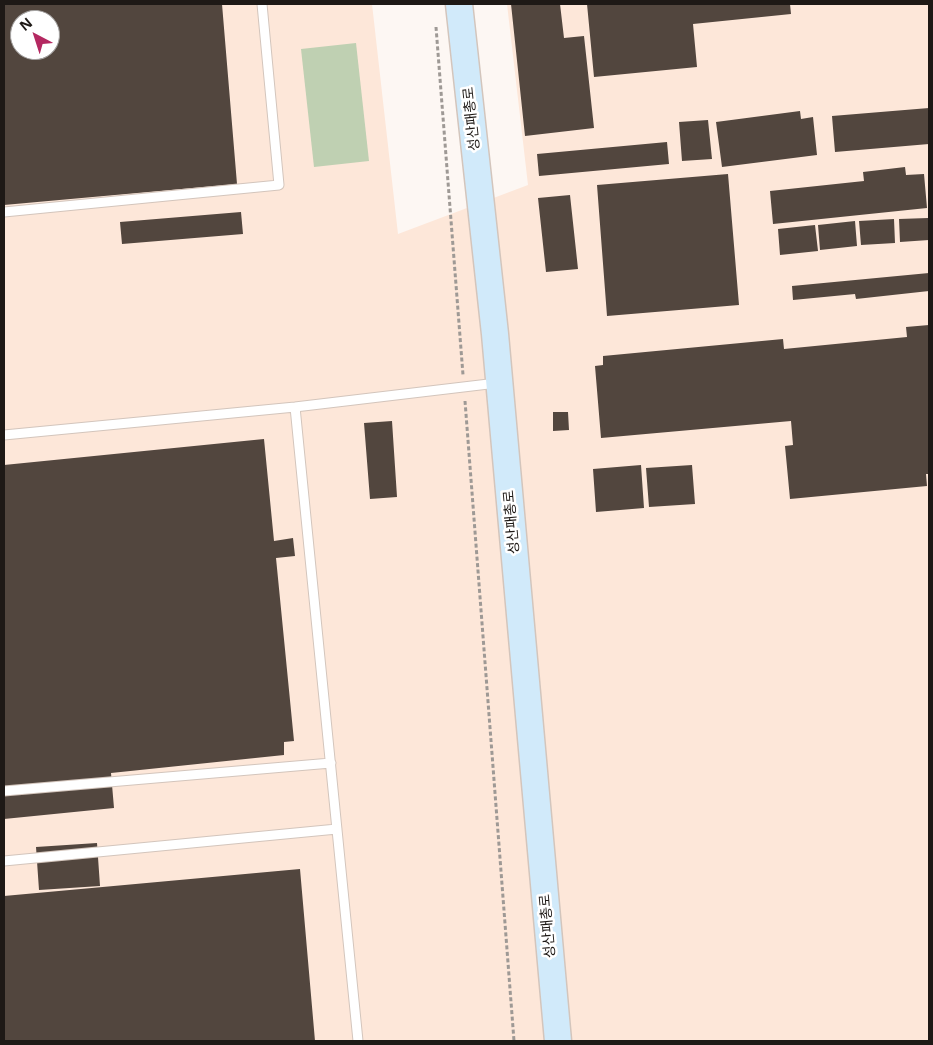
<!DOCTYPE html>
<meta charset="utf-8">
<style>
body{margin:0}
#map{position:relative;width:933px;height:1045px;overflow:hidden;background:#fdf7f3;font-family:"Noto Sans",sans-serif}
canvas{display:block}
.frame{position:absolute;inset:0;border:5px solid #1e1916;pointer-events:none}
.north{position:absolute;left:10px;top:10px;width:50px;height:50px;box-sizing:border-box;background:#fff;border:1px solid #a5a3a2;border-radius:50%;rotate:320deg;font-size:14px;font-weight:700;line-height:20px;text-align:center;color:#1e1916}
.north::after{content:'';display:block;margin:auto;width:18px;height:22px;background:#b42861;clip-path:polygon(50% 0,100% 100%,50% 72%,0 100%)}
</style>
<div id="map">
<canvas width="933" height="1045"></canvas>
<div class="frame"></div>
<div class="north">N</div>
</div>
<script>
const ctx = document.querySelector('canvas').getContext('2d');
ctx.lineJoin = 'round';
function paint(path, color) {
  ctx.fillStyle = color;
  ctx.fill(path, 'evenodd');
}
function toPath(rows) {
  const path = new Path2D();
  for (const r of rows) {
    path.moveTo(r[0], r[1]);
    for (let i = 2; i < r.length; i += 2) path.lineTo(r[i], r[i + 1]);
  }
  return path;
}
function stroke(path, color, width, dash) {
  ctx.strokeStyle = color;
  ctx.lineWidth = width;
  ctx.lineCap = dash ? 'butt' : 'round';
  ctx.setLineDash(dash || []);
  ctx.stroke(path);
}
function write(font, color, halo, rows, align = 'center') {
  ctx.font = font + ' "Noto Sans","Noto Sans KR",sans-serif';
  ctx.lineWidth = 5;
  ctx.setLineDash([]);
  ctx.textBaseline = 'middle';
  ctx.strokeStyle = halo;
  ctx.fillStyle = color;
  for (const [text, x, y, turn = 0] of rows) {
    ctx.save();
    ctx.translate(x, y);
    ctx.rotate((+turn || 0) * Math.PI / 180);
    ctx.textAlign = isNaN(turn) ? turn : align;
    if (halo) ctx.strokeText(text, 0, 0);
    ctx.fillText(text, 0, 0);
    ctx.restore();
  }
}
paint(toPath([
 [4,4,372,4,398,234,528,185,507,4,929,4,929,1041,4,1041],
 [20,20,50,20,50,50,20,50]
]), '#fde7d9');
paint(toPath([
 [356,43,369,161,314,167,301,49]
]), '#bfd0b2');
paint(toPath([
 [4,4,222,4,237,184,4,205],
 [20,20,50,20,50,50,20,50],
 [511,4,560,4,564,38,584,36,594,128,525,136],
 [587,4,790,4,791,14,693,24,697,67,594,77],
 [929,108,929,144,835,152,832,116],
 [800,111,801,119,813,117,817,155,722,167,716,122],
 [708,120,712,159,682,161,679,122],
 [667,142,669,164,539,176,537,154],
 [905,167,906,175,924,174,927,208,773,224,770,191,864,181,863,172],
 [728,174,739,305,607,316,597,185],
 [570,195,578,269,546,272,538,198],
 [241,212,243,234,122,244,120,222],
 [928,218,929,240,900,242,899,219],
 [894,219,895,243,861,245,859,221],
 [855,221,857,246,820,250,818,225],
 [815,225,818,251,780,255,778,229],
 [929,273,929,291,856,299,855,294,793,300,792,286],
 [929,325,929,474,926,474,927,486,790,499,785,446,793,445,791,421,601,438,595,366,603,365,603,356,783,339,784,349,907,337,906,327],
 [553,412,568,412,569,430,553,431],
 [392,421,397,497,370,499,364,423],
 [264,439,274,541,293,538,295,556,276,558,294,741,284,742,284,755,111,773,114,808,4,819,4,465],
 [641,465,644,508,596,512,593,469],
 [692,465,695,504,649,507,646,468],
 [97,843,100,886,39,890,36,847],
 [300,869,315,1041,4,1041,4,896]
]), '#52463e');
const service = toPath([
 [4,212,279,185,262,4],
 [295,407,358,1041],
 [4,435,295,407,497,383],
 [4,791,331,763],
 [4,861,337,829]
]);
const secondary = toPath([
 [459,4,495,334,558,1041]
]);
stroke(service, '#d3c5bc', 11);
stroke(secondary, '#d3c5bc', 29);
stroke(toPath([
 [436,27,463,375],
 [465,401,514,1041]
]), '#9e9995', 3, [4, 2.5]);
stroke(service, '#fff', 9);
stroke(secondary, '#d1eafa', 26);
write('14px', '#1e1916', '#fff', [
 ["성산패총로",472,119,-96],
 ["성산패총로",512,522,-95],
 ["성산패총로",548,926,-95]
]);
</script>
